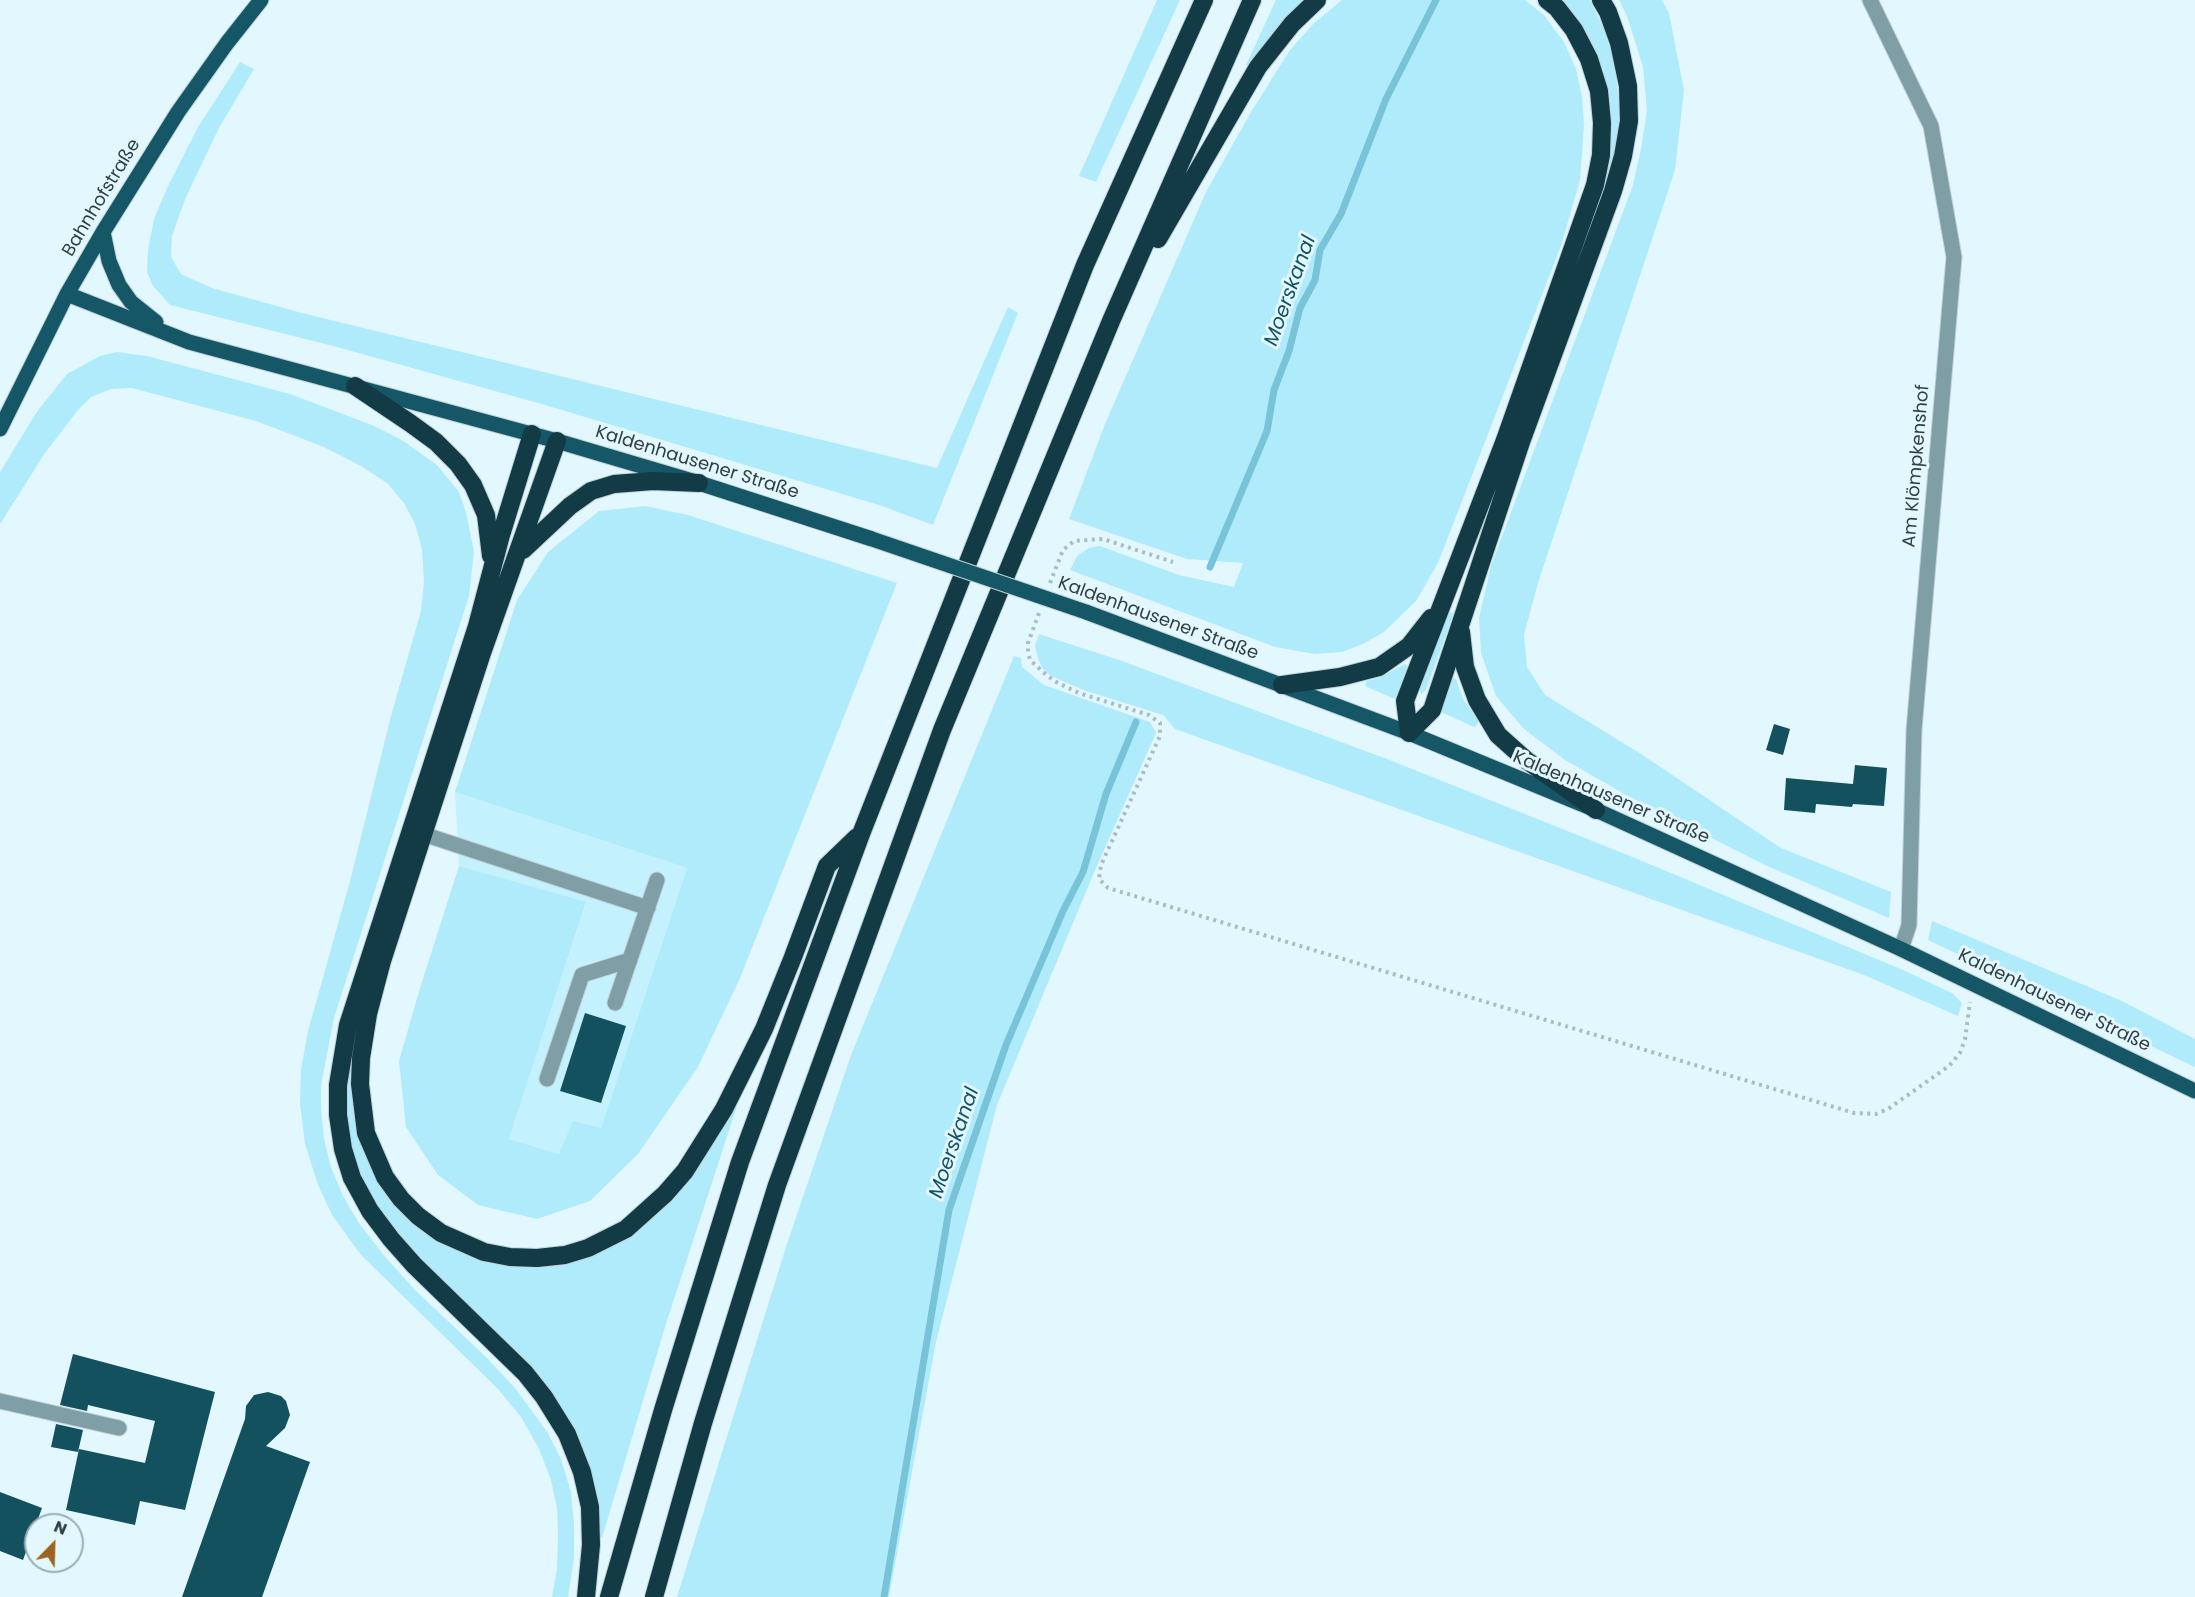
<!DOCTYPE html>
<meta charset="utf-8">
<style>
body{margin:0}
#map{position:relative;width:2195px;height:1597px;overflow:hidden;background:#e2f8fe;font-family:Poppins,sans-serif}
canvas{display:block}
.north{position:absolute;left:24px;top:1513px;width:60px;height:60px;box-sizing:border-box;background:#e2f8fe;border:2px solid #9baeb4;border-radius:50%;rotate:23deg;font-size:16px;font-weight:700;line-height:24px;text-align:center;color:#313f44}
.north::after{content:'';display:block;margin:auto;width:21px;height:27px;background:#9c641f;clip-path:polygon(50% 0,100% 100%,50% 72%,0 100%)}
</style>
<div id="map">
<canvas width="2195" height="1597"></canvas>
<div class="north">N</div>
</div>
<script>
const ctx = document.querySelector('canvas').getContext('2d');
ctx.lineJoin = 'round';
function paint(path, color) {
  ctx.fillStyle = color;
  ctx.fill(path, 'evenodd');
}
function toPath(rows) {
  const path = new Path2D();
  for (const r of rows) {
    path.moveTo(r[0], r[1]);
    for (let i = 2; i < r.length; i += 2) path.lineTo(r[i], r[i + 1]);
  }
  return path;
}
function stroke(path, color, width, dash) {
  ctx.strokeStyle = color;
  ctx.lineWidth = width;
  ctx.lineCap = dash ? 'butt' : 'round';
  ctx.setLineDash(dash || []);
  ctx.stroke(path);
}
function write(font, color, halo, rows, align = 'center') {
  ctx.font = font + ' Poppins,sans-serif';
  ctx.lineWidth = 6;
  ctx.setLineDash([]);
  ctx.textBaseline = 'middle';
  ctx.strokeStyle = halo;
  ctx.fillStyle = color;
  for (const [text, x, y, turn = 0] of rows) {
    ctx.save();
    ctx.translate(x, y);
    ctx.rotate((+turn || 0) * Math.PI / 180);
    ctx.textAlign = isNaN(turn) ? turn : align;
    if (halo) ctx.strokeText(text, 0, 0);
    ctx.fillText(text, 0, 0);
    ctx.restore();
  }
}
paint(toPath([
 [455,792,687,868,601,1128,559,1154,509,1139,586,903,459,866]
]), '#c3f1fe');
paint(toPath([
 [1157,0,1180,0,1096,182,1079,176],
 [1276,0,1305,0,1272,33,1248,67,1246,65],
 [1342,0,1525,0,1544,15,1564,42,1576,69,1582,97,1584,126,1580,180,1561,246,1438,563,1416,601,1384,632,1363,644,1342,652,1315,654,1275,647,1070,570,1077,556,1089,548,1100,546,1179,575,1234,587,1243,563,1187,559,1069,519,1105,424,1206,192,1251,112,1290,50,1314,23],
 [1560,0,1590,0,1603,27,1614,61,1620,106,1618,143,1606,190,1611,108,1603,69,1588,36],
 [1619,0,1662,0,1669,13,1684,90,1675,170,1538,583,1524,635,1527,667,1545,695,1641,754,1781,848,1891,892,1889,918,1767,866,1628,796,1565,760,1524,729,1496,696,1481,653,1479,618,1491,566,1633,185,1641,149,1647,111,1643,67,1627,16],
 [240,62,254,69,219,128,186,197,172,236,171,257,181,274,212,288,302,313,937,468,1008,307,1018,313,933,525,879,505,545,405,337,347,170,305,153,286,147,272,148,250,154,219,168,186,198,127],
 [117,352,147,356,290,394,372,425,402,440,437,465,459,492,466,512,474,552,469,596,334,1018,321,1085,321,1110,324,1139,331,1167,343,1196,359,1223,382,1253,414,1289,487,1358,515,1388,548,1433,561,1459,571,1492,574,1524,574,1558,568,1597,552,1597,557,1569,558,1534,557,1508,551,1480,539,1449,521,1417,498,1389,361,1255,332,1215,318,1185,305,1144,300,1104,301,1069,308,1031,350,881,392,712,421,611,424,582,422,549,415,524,404,503,387,483,361,466,324,447,256,421,132,388,111,389,91,397,78,410,45,453,0,524,0,472,36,413,67,374,100,356],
 [645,506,688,515,897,583,740,978,698,1067,638,1154,590,1201,537,1219,478,1205,438,1175,406,1127,399,1061,420,988,459,866,586,902,509,1139,559,1154,573,1121,601,1128,687,868,455,792,517,600,548,552,599,511],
 [1452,612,1453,615,1426,690,1421,694,1419,687,1448,614],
 [1039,634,1122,661,1387,759,1635,858,1903,970,1952,993,1962,1003,1958,1016,1864,975,1175,729,1163,715,1086,691,1051,676,1042,668,1038,658,1035,645],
 [1014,656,1021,658,1022,667,1044,685,1150,722,1156,733,1093,875,997,1105,936,1342,889,1597,677,1597,786,1247,851,1055],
 [1405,664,1409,668,1395,698,1392,698,1365,686,1367,681,1381,677],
 [1453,678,1456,679,1463,699,1479,721,1476,726,1474,727,1441,712,1451,679],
 [1932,921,2122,1001,2195,1039,2195,1067,1928,940],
 [353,1034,357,1035,386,1193,510,1264,641,1226,676,1193,733,1105,737,1106,665,1327,602,1538,598,1537,579,1442,386,1221,364,1183,350,1144,345,1103]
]), '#b0ebfc');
stroke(toPath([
 [1210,567,1267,431,1274,390,1289,351,1300,308,1315,280,1320,250,1341,214,1386,99,1436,0],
 [884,1597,949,1210,1006,1045,1063,911,1083,872,1106,794,1136,722]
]), '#79c3d8', 7);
paint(toPath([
 [1774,724,1790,729,1783,755,1766,750],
 [1855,765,1887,768,1884,806,1853,804,1852,807,1816,804,1815,813,1784,810,1786,778,1853,784],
 [585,1013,626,1026,601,1103,560,1091],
 [73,1354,215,1392,185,1510,140,1501,135,1525,66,1510,79,1449,145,1463,155,1421,88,1405,87,1411,60,1405],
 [268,1392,281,1396,286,1401,290,1415,285,1428,266,1446,310,1462,262,1597,182,1597,245,1419,246,1406,254,1395],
 [56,1424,83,1430,78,1452,51,1447],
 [0,1492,42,1508,23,1560,0,1551]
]), '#14515f');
const minor = toPath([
 [1870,0,1931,126,1954,257,1914,730,1909,925,1901,949],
 [423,834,648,908],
 [615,1003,657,880],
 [547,1079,582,975,630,960],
 [0,1401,119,1428]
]);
const major = toPath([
 [103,232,109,261,119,285,131,302,156,322],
 [67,294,189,342,557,441,699,483,872,539],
 [0,429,67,294,103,232,178,112,227,43,261,0],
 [1086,612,1409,733,1596,810,1901,949,2195,1091]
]);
const highway = toPath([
 [1158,239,1258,67,1292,24,1317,0],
 [355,386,410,423,436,442,458,464,473,485,486,515,491,556],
 [532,434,501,535,477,626,348,1025,338,1085,338,1115,343,1149,352,1178,370,1211,391,1239,414,1265,525,1373,544,1397,567,1434,582,1472,590,1507,591,1545,586,1597],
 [557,441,482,653,382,961,368,1014,361,1058,360,1084,366,1133,385,1177,401,1199,418,1216,441,1233,484,1252,510,1257,537,1258,565,1255,588,1248,626,1229,665,1194,685,1171,724,1109,764,1029,793,957,827,866,857,837],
 [523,550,570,506,591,491,614,484,653,481,699,483],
 [1461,632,1465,667,1477,700,1498,735,1526,760,1596,810],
 [1282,685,1340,677,1379,667,1409,646,1431,618],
 [1409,733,1405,701,1505,440,1595,185,1601,155,1602,123,1599,91,1589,59,1574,30,1557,8,1547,0],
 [1409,733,1432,710,1521,442,1613,191,1623,156,1629,121,1628,86,1619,43,1608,12,1601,0],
 [609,1597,663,1410,740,1162,861,834,1085,265,1204,0],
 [654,1597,703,1423,777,1185,942,730,1111,321,1252,0]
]);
stroke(minor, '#bfd3d9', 17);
stroke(major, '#bfd3d9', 17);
stroke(highway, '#bfd3d9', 20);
stroke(toPath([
 [1050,583,1063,550,1074,541,1103,539,1173,562],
 [1039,613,1028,643,1028,652,1030,660,1043,672,1054,681,1079,693,1149,715,1160,723,1160,736,1101,865,1099,879,1108,888,1854,1113,1876,1114,1888,1109,1949,1066,1960,1053,1965,1039,1970,1002]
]), '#aabdc3', 4, [3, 4.5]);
stroke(minor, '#809ea6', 15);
stroke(major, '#155767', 15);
stroke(highway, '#123b45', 18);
const majorBridge = toPath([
 [872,539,1086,612]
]);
stroke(majorBridge, '#bfd3d9', 17, []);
stroke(majorBridge, '#155767', 15);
write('18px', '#313f44', '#e2f8fe', [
 ["Bahnhofstraße",102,198,-59],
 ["Kaldenhausener Straße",697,463,17],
 ["Am Klömpkenshof",1917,466,-85],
 ["Kaldenhausener Straße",1158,619,20],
 ["Kaldenhausener Straße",1611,798,23],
 ["Kaldenhausener Straße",2054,1001,26]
]);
write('italic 20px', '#135362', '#e2f8fe', [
 ["Moerskanal",1291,291,-70],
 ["Moerskanal",955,1143,-71]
]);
</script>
